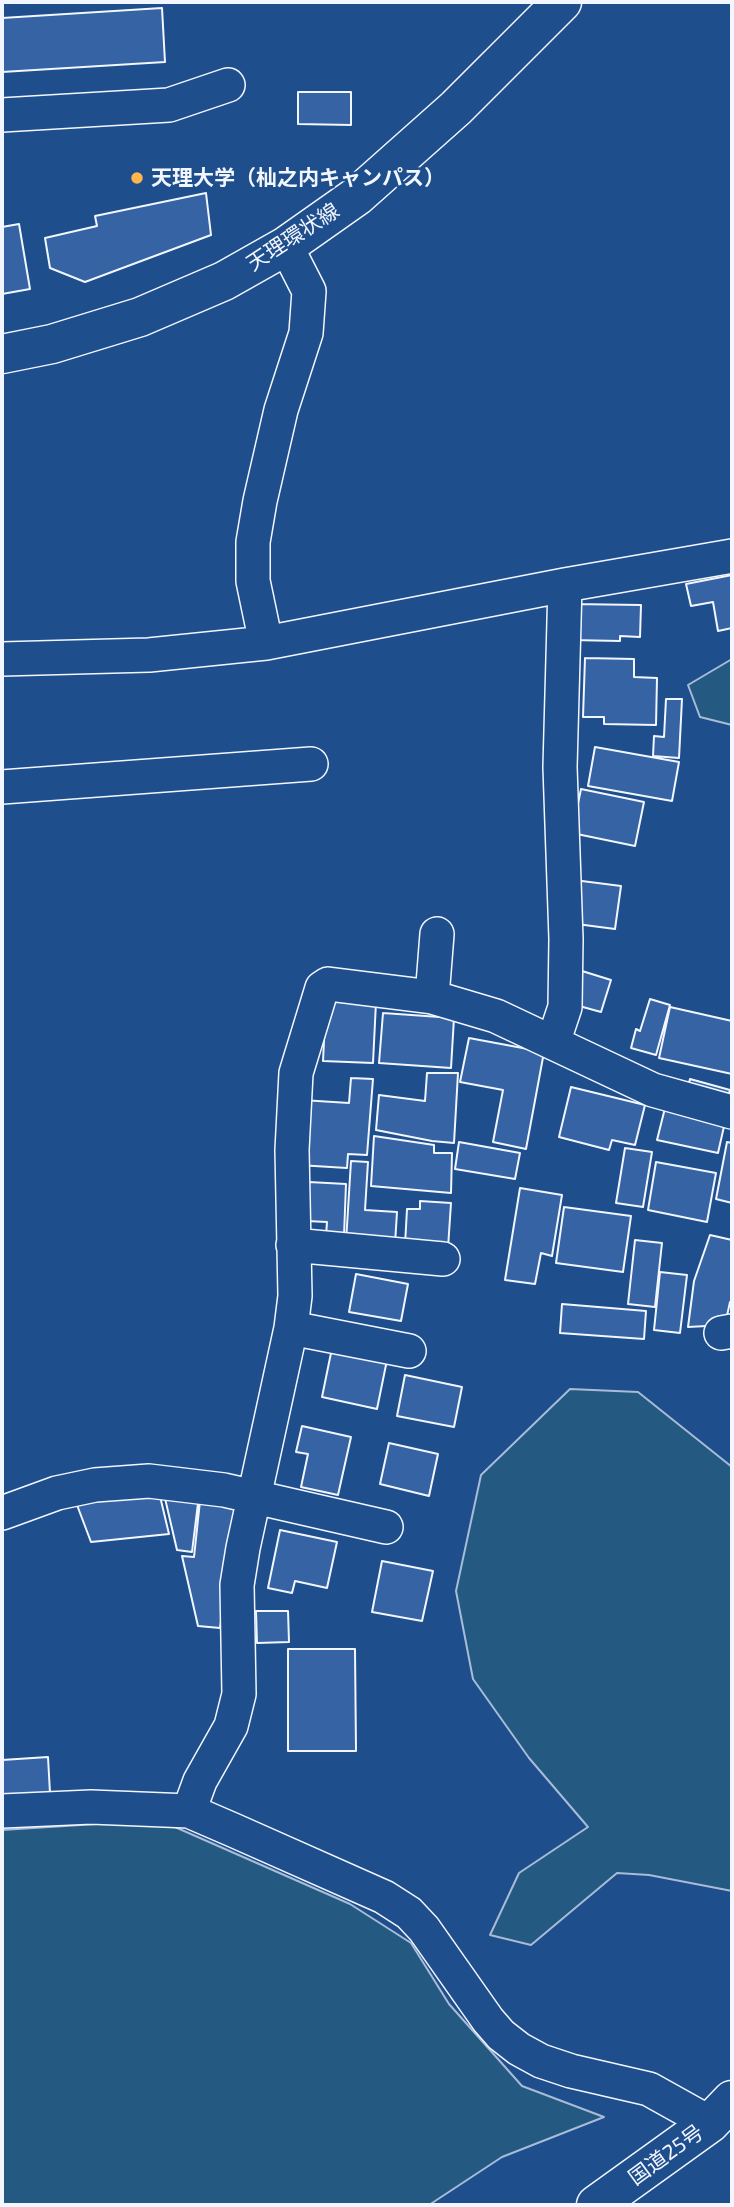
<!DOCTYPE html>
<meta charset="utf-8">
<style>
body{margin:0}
#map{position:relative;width:734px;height:2207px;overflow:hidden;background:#1f4e8c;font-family:"Exo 2",sans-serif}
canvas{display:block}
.frame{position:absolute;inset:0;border:4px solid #f2f6ff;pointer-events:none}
</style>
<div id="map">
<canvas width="734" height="2207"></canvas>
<div class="frame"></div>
</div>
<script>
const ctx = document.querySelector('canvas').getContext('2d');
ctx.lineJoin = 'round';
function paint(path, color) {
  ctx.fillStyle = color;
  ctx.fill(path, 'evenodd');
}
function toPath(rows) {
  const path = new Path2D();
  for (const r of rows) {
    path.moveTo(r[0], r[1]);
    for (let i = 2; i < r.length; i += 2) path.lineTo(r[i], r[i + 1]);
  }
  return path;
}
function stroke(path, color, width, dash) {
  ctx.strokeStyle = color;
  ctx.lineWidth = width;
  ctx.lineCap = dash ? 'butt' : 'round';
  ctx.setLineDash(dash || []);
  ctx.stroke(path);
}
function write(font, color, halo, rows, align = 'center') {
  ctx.font = font + ' "Exo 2","Noto Sans JP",sans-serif';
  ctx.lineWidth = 5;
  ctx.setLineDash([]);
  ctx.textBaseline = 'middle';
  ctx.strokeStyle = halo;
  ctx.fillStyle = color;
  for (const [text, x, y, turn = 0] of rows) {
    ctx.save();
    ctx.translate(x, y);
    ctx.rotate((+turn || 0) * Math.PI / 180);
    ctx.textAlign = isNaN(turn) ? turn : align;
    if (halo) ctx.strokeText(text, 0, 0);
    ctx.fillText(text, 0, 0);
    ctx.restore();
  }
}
const green = toPath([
 [732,659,732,725,700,717,688,685,732,659],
 [570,1389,638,1392,732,1467,732,1891,649,1875,617,1873,531,1945,490,1935,519,1873,588,1827,529,1758,473,1679,456,1591,481,1475,570,1389],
 [159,1820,350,1904,411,1943,449,2004,522,2086,604,2117,502,2157,429,2205,2,2205,2,1830,159,1820]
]);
paint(green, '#245a82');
stroke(green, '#a8bbd7', 2);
const building = toPath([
 [162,8,165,62,2,72,2,18,162,8],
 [298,92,351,92,351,125,298,124,298,92],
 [206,193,211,235,85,282,50,268,45,238,97,226,95,216,206,193],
 [19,224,30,289,2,294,2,227,19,224],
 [732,575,732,628,718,631,713,602,691,606,686,584,732,575],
 [572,604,641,605,640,637,620,636,620,641,571,640,572,604],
 [585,658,634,659,634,677,657,678,656,725,604,724,604,717,583,717,585,658],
 [666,699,682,699,679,758,653,756,654,736,664,737,666,699],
 [595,747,679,762,672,801,588,786,595,747],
 [581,789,644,802,635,846,572,833,581,789],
 [574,880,621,886,615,929,569,923,574,880],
 [582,971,611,980,601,1012,572,1004,582,971],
 [650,999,670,1005,656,1055,631,1048,636,1029,640,1031,650,999],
 [326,1000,376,1002,373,1063,323,1061,326,1000],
 [670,1007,732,1021,732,1074,659,1058,670,1007],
 [383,1013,454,1018,451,1068,379,1063,383,1013],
 [469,1038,544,1052,526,1149,493,1142,503,1090,460,1082,469,1038],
 [427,1073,458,1073,454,1143,432,1141,376,1130,379,1095,425,1101,427,1073],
 [351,1078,373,1079,367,1155,348,1154,347,1168,298,1165,302,1100,349,1103,351,1078],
 [690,1079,730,1090,726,1104,686,1094,690,1079],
 [571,1087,645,1105,635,1145,612,1140,609,1150,559,1137,571,1087],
 [665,1108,725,1122,718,1153,657,1140,665,1108],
 [374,1136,434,1145,434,1153,452,1153,451,1193,371,1186,374,1136],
 [459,1142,520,1153,515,1179,455,1169,459,1142],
 [727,1142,732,1143,732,1203,716,1199,727,1142],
 [625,1148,652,1152,643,1207,616,1203,625,1148],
 [351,1161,368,1162,365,1210,397,1212,395,1244,346,1242,351,1161],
 [656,1162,716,1173,707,1222,648,1210,656,1162],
 [309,1182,346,1184,344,1236,326,1236,327,1222,307,1221,309,1182],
 [520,1188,562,1195,552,1256,541,1253,535,1284,505,1280,520,1188],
 [420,1201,451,1203,448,1248,405,1245,407,1209,420,1209,420,1201],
 [564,1207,631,1216,623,1272,556,1263,564,1207],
 [710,1235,732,1240,732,1303,730,1302,725,1325,688,1327,694,1281,710,1235],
 [635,1240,662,1243,655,1307,628,1304,635,1240],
 [660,1272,687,1275,680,1333,654,1330,660,1272],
 [356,1274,408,1284,401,1321,349,1312,356,1274],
 [562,1304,646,1311,644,1339,560,1333,562,1304],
 [332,1348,387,1360,377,1409,322,1397,332,1348],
 [405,1375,462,1387,454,1427,397,1416,405,1375],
 [302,1426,351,1437,338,1495,301,1487,308,1454,296,1452,302,1426],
 [389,1443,438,1454,429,1496,380,1484,389,1443],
 [159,1492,169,1534,91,1542,77,1505,101,1495,159,1492],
 [164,1494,199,1495,192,1552,177,1550,164,1494],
 [200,1501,238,1505,220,1628,198,1626,182,1556,194,1557,200,1501],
 [280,1530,337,1542,327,1588,295,1581,292,1593,268,1588,280,1530],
 [382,1561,433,1571,422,1621,372,1612,382,1561],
 [256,1611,288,1611,289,1642,257,1643,256,1611],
 [288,1649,355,1649,356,1751,288,1751,288,1649],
 [48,1757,50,1793,2,1796,2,1760,48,1757]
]);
paint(building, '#3563a3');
stroke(building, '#f2f6ff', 2);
const minor = toPath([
 [2,115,169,105,228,85],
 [266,643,253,581,253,542,260,501,281,410,306,333,309,291,286,246],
 [2,659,149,655,266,643,565,585,732,556],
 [2,787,311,764],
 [432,997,437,934],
 [553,1043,565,1007,566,939,560,767,565,585],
 [293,1245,443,1259],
 [291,1328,409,1351],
 [721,1333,732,1331],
 [2,1513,57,1493,95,1485,149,1481,224,1490,386,1527],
 [2,1811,91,1807,189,1811,233,1830,384,1897,409,1913,424,1929,488,2020,501,2035,519,2049,541,2061,571,2071,649,2089,710,2123],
 [189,1811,200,1781,231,1726,239,1694,237,1585,243,1548,291,1328,295,1296,292,1150,296,1073,322,988,328,984,432,997,496,1016,653,1090,732,1112]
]);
const primary = toPath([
 [2,354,52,344,140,317,224,281,286,246,357,196,456,108,562,2]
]);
const trunk = toPath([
 [596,2205,710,2123,732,2100]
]);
stroke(minor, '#f2f6ff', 36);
stroke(primary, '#f2f6ff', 41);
stroke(trunk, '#f2f6ff', 41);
stroke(minor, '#1f4e8c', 33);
stroke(primary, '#1f4e8c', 38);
stroke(trunk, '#1f4e8c', 38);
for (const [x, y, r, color] of [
 [137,178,7,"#ffb74d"]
]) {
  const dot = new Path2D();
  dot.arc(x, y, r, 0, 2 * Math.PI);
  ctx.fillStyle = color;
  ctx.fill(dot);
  stroke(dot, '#1f4e8c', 2.5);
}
write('bold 21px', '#f2f6ff', '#1f4e8c', [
 ["天理大学（杣之内キャンパス）",151,178]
], 'left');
write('21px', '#f2f6ff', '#1f4e8c', [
 ["天理環状線",293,237,-33],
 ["国道25号",666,2155,-36]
]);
</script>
